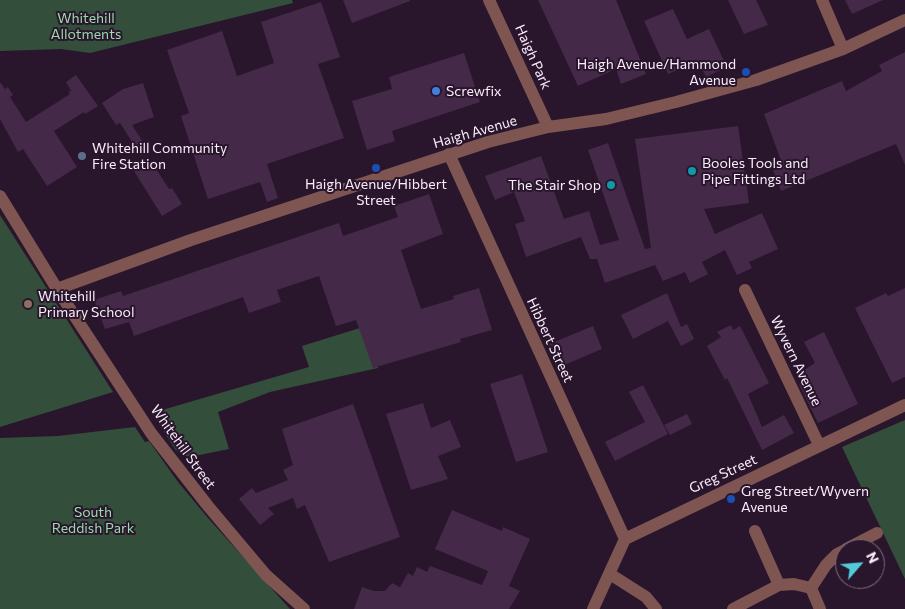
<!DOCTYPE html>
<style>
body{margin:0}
#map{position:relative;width:905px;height:609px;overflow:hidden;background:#29162c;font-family:Commissioner,sans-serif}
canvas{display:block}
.north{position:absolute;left:835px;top:539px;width:50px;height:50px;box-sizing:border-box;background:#29162c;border:1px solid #7d6c7f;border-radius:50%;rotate:63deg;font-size:14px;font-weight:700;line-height:20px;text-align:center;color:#faecfb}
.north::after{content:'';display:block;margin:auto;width:18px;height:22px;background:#52cbd9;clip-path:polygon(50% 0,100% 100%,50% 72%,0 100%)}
</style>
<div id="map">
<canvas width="905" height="609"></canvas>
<div class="north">N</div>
</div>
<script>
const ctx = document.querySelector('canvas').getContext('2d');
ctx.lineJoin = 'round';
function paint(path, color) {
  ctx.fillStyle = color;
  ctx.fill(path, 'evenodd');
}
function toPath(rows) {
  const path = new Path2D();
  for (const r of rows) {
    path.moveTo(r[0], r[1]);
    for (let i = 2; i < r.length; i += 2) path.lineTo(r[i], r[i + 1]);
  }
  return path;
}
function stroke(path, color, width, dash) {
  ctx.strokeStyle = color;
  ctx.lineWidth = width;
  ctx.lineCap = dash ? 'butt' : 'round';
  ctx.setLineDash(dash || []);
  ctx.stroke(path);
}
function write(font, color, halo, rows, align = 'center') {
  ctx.font = font + ' Commissioner,sans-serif';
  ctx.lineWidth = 4;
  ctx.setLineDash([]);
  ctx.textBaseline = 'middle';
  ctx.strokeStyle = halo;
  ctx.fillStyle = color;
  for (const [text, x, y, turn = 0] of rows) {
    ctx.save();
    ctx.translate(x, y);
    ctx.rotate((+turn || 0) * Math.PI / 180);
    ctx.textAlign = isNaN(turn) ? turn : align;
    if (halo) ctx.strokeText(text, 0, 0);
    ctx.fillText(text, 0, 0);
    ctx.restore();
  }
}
paint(toPath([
 [0,0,292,0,293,3,90,53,61,49,0,51],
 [0,215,113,392,0,427],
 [363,327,378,368,270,392,218,412,229,449,190,457,182,455,175,449,152,413,309,367,302,346],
 [905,420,905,579,842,447],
 [135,427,145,442,149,441,178,482,208,518,290,609,0,609,0,438,58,436]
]), '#334e3b');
paint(toPath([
 [343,0,410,0,410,1,352,23],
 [538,0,616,0,646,74,621,84,616,69,578,86],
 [728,0,756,0,768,25,744,34],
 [845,0,883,0,852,14],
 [321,2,340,57,318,64,344,138,267,164,278,198,267,202,260,182,208,199,181,116,189,113,167,50,222,31,237,76,274,63,261,22],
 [673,9,687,39,709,29,727,67,706,77,698,61,668,74,644,21],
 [905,52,905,165,896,144,781,191,773,170,783,166,764,114,842,81,846,91,882,71,879,65],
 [464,53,480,102,392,131,395,141,367,150,352,101,392,89,389,77],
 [76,75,98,106,85,114,84,112,54,131,77,167,47,186,23,149,18,152,0,119,0,82,5,89,8,87,13,95,10,97,26,122,70,94,68,92,71,91,66,82],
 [143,83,154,117,132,125,149,151,141,156,120,123,116,125,102,103,123,89],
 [738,126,749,203,704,209,715,234,762,213,778,249,749,262,752,268,737,275,725,250,702,262,708,274,690,283,685,272,663,281,655,265,605,283,597,259,590,259,581,237,526,257,515,224,525,221,514,192,495,200,485,176,541,156,564,219,589,211,600,245,619,240,588,150,608,143,645,249,651,248,635,139],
 [151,161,169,189,172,188,182,204,162,216,134,171],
 [429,194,443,234,401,250,421,309,454,299,453,296,479,288,492,330,460,339,461,342,373,368,356,320,336,326,319,276,277,290,281,302,249,313,243,297,134,336,129,322,105,329,94,300,121,291,123,296,339,223,343,236,398,217,394,206],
 [905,288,905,377,892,383,855,308,886,293,888,296],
 [667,293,681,327,687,324,694,339,681,346,668,321,633,339,621,315],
 [731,325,733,330,740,326,769,383,748,394,762,427,784,415,794,433,762,450,727,378,725,380,707,346,721,337,717,332],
 [593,326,602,349,557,368,547,345],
 [824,332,858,404,818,423,799,384,809,380,804,370,815,363,804,342],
 [522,374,548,452,516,462,490,384],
 [643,385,668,434,615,461,605,442,645,422,629,392],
 [423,403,431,428,450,420,461,447,438,456,448,479,411,490,386,414],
 [353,404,400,537,329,562,305,505,297,509,293,498,268,508,274,514,260,525,239,499,252,488,256,493,288,480,283,470,293,465,282,429],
 [687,414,692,424,670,435,664,425],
 [452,510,502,531,503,527,530,539,509,586,520,591,509,609,354,609,362,587,374,591,385,591,392,583,400,587,408,573,413,576,417,567,427,572,430,566,482,585,488,571,435,549]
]), '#442948');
stroke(toPath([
 [489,0,548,127],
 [822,0,843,49],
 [449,154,625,539],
 [0,196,57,289,151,433,208,506,266,575,304,609],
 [57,289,191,240,488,142,548,127,606,119,676,102,756,80,843,49,905,20],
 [745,290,819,445],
 [755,531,779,585],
 [846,549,877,533],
 [610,574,646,597,656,609],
 [811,588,826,565,837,554,845,550],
 [593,609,625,539,905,405],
 [733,609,779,585,794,584,811,588,820,609]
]), '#7e5551', 12);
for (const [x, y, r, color] of [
 [746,72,5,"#1a4fb4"],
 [436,91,5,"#3f7fe0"],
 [82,156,5,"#5c6f8a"],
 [376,168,5,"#1a4fb4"],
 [692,171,5,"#0f9aa8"],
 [611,185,5,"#0f9aa8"],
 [28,304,5,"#8d6e63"],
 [731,499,5,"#1a4fb4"]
]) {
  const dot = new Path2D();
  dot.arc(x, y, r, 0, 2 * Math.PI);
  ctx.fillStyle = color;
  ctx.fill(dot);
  stroke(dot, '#29162c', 2);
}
write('14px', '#99dbab', '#29162c', [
 ["Whitehill",86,18],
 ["Allotments",86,34],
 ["South",93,512],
 ["Reddish Park",93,528]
]);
write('14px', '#faecfb', '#29162c', [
 ["Haigh Park",533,57,66],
 ["Haigh Avenue",475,132,-16],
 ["Hibbert Street",550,340,65],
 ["Wyvern Avenue",796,361,64],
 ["Whitehill Street",183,447,54],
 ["Greg Street",723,474,-25]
]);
write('14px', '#faecfb', '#29162c', [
 ["Haigh Avenue/Hammond",736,64,"right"],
 ["Avenue",736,80,"right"],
 ["Screwfix",446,91],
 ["Whitehill Community",92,148],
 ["Fire Station",92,164],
 ["Booles Tools and",702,163],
 ["Pipe Fittings Ltd",702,179],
 ["Haigh Avenue/Hibbert",376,184,"center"],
 ["Street",376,200,"center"],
 ["The Stair Shop",601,185,"right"],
 ["Whitehill",38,296],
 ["Primary School",38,312],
 ["Greg Street/Wyvern",741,491],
 ["Avenue",741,507]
], 'left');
</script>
